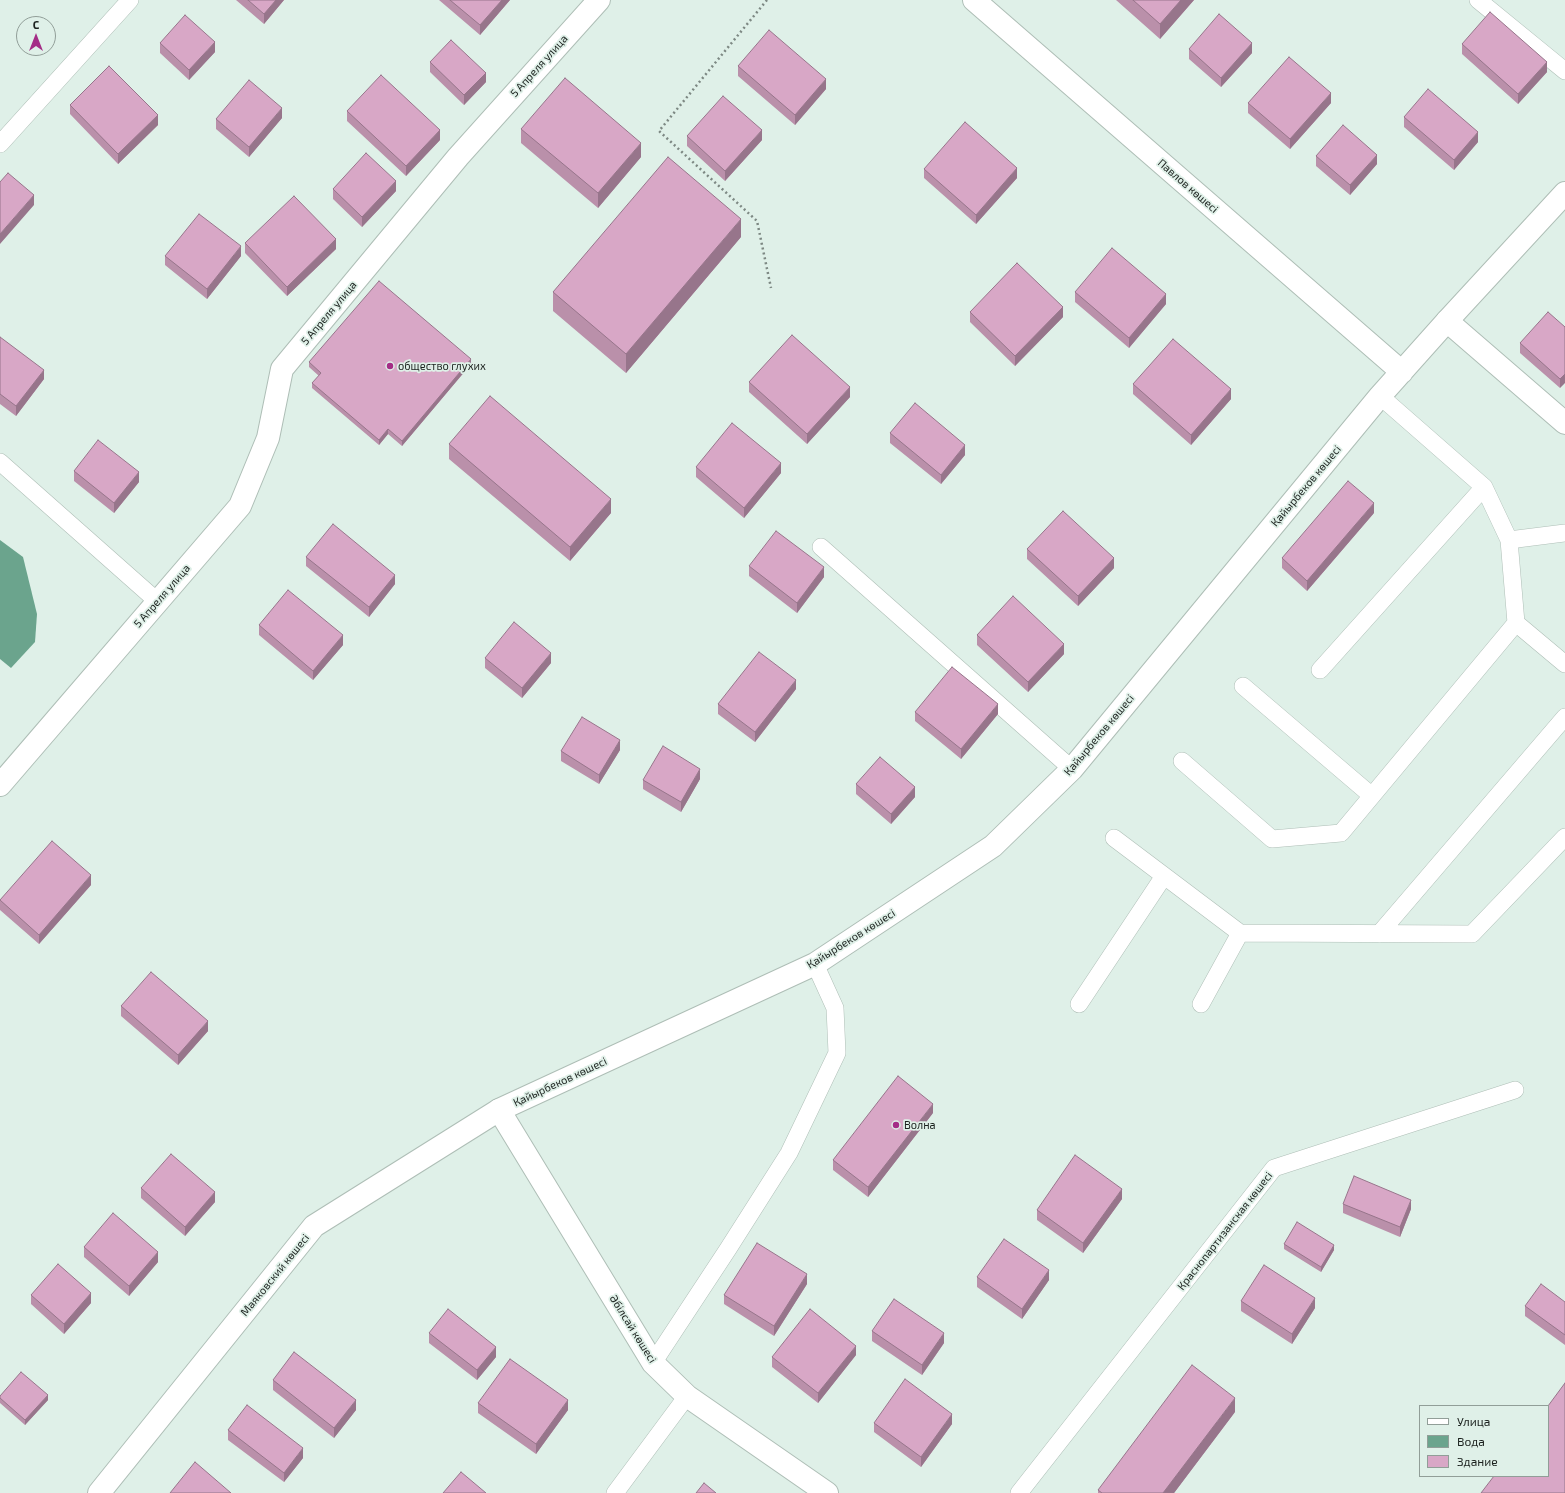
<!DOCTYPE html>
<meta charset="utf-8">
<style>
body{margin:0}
#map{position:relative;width:1565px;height:1493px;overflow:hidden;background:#dff0e8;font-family:"Exo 2",sans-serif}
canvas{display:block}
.legend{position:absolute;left:1419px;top:1405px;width:130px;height:72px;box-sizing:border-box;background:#dff0e8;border:1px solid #919e98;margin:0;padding:5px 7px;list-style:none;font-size:12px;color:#1c221f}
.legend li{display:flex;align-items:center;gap:8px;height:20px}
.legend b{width:20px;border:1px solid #919e98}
.north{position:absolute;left:16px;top:16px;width:40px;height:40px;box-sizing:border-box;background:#dff0e8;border:1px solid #919e98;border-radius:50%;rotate:0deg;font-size:11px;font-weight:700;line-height:16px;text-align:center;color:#1c221f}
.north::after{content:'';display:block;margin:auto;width:14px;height:18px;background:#a42d86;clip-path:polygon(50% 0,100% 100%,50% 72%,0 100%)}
</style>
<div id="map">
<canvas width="1565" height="1493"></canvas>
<ul class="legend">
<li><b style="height:5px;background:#fff"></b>Улица</li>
<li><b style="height:11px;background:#6ba48d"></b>Вода</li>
<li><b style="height:11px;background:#d8a7c6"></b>Здание</li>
</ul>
<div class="north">С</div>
</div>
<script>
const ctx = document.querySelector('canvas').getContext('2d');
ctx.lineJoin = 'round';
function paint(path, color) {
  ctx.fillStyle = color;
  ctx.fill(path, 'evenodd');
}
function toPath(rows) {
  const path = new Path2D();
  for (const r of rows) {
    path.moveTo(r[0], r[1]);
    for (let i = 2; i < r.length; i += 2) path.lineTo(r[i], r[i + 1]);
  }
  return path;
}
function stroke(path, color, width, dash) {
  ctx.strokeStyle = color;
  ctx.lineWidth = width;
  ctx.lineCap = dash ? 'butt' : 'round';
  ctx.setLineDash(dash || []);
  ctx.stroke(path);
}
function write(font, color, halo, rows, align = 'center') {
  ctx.font = font + ' "Exo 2",sans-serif';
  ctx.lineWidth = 3.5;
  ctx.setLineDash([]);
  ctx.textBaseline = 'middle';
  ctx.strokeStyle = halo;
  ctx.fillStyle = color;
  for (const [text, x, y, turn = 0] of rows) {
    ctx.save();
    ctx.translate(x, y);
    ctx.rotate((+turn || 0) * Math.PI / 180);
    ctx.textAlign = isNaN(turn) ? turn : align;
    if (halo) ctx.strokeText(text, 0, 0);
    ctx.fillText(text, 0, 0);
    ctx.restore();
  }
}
paint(toPath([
 [0,540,23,557,37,614,35,642,11,668,0,659]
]), '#6ba48d');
const lane = toPath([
 [1478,0,1565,71],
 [0,144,130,0],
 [0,462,157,601],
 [1509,540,1565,533],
 [821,547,1072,769],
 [1516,623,1565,664],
 [1320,670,1484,487],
 [1243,686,1372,796],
 [1182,761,1272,839,1341,833,1516,623,1509,540,1484,487,1380,396],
 [1114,838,1240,933,1472,934,1565,837],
 [1379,934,1565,717],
 [1079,1004,1164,876],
 [1201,1004,1240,933],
 [653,1363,728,1249,789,1153,837,1053,835,1008,815,964],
 [615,1493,687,1396],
 [1019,1493,1274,1168,1515,1090]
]);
const street = toPath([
 [1447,321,1565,423],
 [0,785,240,506,268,438,282,369,458,157,599,0],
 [499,1110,653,1363,687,1396,827,1493]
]);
const secondary = toPath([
 [974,0,1402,372],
 [99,1493,314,1226,499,1110,815,964,993,846,1072,769,1380,396,1447,321,1565,193]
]);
stroke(lane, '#aebeb6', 18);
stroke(street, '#aebeb6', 24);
stroke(secondary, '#aebeb6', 24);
stroke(toPath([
 [767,0,659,131,757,221,771,288]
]), '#7d8883', 2.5, [2, 3]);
stroke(lane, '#fff', 17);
stroke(street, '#fff', 22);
stroke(secondary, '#fff', 22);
paint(toPath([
 [236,0,284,0,264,24],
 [439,0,510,0,480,35],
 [1116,0,1194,0,1160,39],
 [160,43,215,52,189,80,160,53],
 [1462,44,1547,72,1518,104,1462,54],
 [1189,49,1252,53,1221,87,1189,59],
 [430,62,486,82,464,105,430,72],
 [738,66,826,89,795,125,738,76],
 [1248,103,1331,103,1290,149,1248,113],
 [70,105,158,125,118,164,70,114],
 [347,111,440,140,406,176,347,121],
 [1404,117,1478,142,1454,170,1404,127],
 [282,118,249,157,216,129,216,119],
 [521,129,641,157,598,208,521,143],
 [687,136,762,140,725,181,687,146],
 [1316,156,1377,164,1350,195,1316,166],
 [924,169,1017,178,976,224,924,178],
 [333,189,396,191,362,227,333,199],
 [741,237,626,373,553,311,553,292],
 [245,243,336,249,287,296,245,253],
 [165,256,241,256,207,299,165,265],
 [1075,292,1166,304,1129,348,1075,302],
 [970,312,1063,317,1015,366,970,322],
 [1565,327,1560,388,1520,353,1520,343],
 [0,337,44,379,16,416,0,404],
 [309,362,471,364,402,446,388,434,379,445,312,388,312,383,319,376,309,367],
 [749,382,850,397,807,444,749,392],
 [1133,384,1231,399,1191,445,1133,394],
 [890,433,965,455,941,484,890,443],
 [449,444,611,513,570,561,449,459],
 [696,467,781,473,744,518,696,477],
 [74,471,139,482,114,513,74,481],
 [1374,513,1307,591,1282,568,1282,558],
 [1027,549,1114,568,1078,606,1027,559],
 [306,557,395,584,369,617,306,566],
 [749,566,824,577,797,613,749,576],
 [259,625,343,645,313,680,259,635],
 [977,635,1064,654,1028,692,977,645],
 [485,658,551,663,522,698,485,668],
 [796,689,755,742,718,714,718,704],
 [915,712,998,714,961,759,915,721],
 [620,750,599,784,561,761,561,751],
 [700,779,681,812,643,789,643,780],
 [856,784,915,797,891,824,856,794],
 [91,885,39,944,0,910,0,900],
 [121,1006,208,1031,178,1065,121,1016],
 [933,1113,868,1197,833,1170,833,1160],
 [141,1188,215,1202,185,1236,141,1198],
 [1122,1199,1083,1253,1037,1220,1037,1210],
 [1343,1204,1411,1209,1400,1237,1343,1213],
 [1284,1244,1334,1250,1321,1272,1284,1249],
 [84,1247,158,1262,129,1296,84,1257],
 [977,1277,1049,1280,1022,1319,977,1287],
 [807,1284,774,1336,724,1304,724,1295],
 [31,1295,91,1303,64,1334,31,1304],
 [1241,1301,1315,1308,1292,1344,1241,1311],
 [1565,1302,1565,1345,1525,1316,1525,1306],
 [872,1331,944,1343,922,1375,872,1341],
 [429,1333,496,1357,477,1380,429,1343],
 [856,1355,818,1403,772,1367,772,1357],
 [273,1380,356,1410,334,1438,273,1390],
 [0,1396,48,1400,25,1425,0,1403],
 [478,1403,568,1410,536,1454,478,1413],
 [1235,1412,1174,1493,1098,1493,1098,1490],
 [874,1423,952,1424,921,1467,874,1432],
 [228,1430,303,1458,284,1482,228,1440]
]), '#ba90aa');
paint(toPath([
 [276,0,284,0,264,24,264,14],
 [502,0,510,0,480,35,480,25],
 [1181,0,1194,0,1160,39,1160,24],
 [215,42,215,52,189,80,189,70],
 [1252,43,1252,53,1221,87,1221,78],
 [1547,62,1547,72,1518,104,1518,94],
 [486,73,486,82,464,105,464,95],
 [826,79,826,89,795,125,795,115],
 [1331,93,1331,103,1290,149,1290,139],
 [282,108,282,118,249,157,249,147],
 [158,115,158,125,118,164,118,154],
 [440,130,440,140,406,176,406,166],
 [762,130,762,140,725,181,725,171],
 [1478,132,1478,142,1454,170,1454,160],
 [641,143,641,157,598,208,598,193],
 [1377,155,1377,164,1350,195,1350,185],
 [1017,168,1017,178,976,224,976,215],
 [396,181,396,191,362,227,362,217],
 [34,195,34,205,0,244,0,234],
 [741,219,741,237,626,373,626,354],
 [336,239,336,249,287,296,287,287],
 [241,246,241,256,207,299,207,289],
 [1166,294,1166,304,1129,348,1129,338],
 [1063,307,1063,317,1015,366,1015,356],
 [471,359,471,364,402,446,402,441],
 [44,370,44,379,16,416,16,406],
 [1565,374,1565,383,1560,388,1560,379],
 [850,387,850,397,807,444,807,434],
 [1231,389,1231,399,1191,445,1191,435],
 [388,429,388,434,379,445,379,440],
 [965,445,965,455,941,484,941,475],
 [781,463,781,473,744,518,744,508],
 [139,472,139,482,114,513,114,503],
 [611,499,611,513,570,561,570,547],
 [1374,503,1374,513,1307,591,1307,581],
 [1114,558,1114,568,1078,606,1078,596],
 [824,567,824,577,797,613,797,603],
 [395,575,395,584,369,617,369,607],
 [343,635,343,645,313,680,313,671],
 [1064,644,1064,654,1028,692,1028,682],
 [551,653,551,663,522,698,522,688],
 [796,680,796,689,755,742,755,732],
 [998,704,998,714,961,759,961,749],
 [620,740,620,750,599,784,599,775],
 [700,769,700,779,681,812,681,802],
 [915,787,915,797,891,824,891,814],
 [91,875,91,885,39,944,39,935],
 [208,1021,208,1031,178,1065,178,1055],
 [933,1104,933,1113,868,1197,868,1187],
 [1122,1189,1122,1199,1083,1253,1083,1243],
 [215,1192,215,1202,185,1236,185,1227],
 [1411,1200,1411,1209,1400,1237,1400,1227],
 [1334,1245,1334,1250,1321,1272,1321,1267],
 [158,1252,158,1262,129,1296,129,1286],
 [1049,1270,1049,1280,1022,1319,1022,1309],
 [807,1274,807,1284,774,1336,774,1326],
 [91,1293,91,1303,64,1334,64,1324],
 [1315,1298,1315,1308,1292,1344,1292,1334],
 [944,1333,944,1343,922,1375,922,1365],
 [856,1346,856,1355,818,1403,818,1393],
 [496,1347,496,1357,477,1380,477,1370],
 [48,1395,48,1400,25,1425,25,1420],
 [1235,1398,1235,1412,1174,1493,1163,1493],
 [356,1400,356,1410,334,1438,334,1428],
 [568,1400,568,1410,536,1454,536,1444],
 [952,1414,952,1424,921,1467,921,1457],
 [303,1448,303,1458,284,1482,284,1473]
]), '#97758b');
const building = toPath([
 [248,0,276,0,264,14,248,0],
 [450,0,502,0,480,25,450,0],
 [1133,0,1181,0,1160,24,1133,0],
 [1490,12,1547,62,1518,94,1462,44,1490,12],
 [1219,14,1252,43,1221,78,1189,49,1219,14],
 [185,15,215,42,189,70,160,43,185,15],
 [769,30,826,79,795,115,738,66,769,30],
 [451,40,486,73,464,95,430,62,451,40],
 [1289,57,1331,93,1290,139,1248,103,1289,57],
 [109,66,158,115,118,154,70,105,109,66],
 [381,75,440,130,406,166,347,111,381,75],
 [565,78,641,143,598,193,521,129,565,78],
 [249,80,282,108,249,147,216,119,249,80],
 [1428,89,1478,132,1454,160,1404,117,1428,89],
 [723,96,762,130,725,171,687,136,723,96],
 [965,122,1017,168,976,215,924,169,965,122],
 [1343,125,1377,155,1350,185,1316,156,1343,125],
 [366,153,396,181,362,217,333,189,366,153],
 [668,157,741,219,626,354,553,292,668,157],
 [8,173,34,195,0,234,0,182,8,173],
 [294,196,336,239,287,287,245,243,294,196],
 [199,214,241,246,207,289,165,256,199,214],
 [1112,248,1166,294,1129,338,1075,292,1112,248],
 [1017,263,1063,307,1015,356,970,312,1017,263],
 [379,281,471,359,402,441,388,429,379,440,312,383,321,373,309,362,379,281],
 [1548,312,1565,327,1565,374,1560,379,1520,343,1548,312],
 [792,335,850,387,807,434,749,382,792,335],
 [0,337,44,370,16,406,0,394,0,337],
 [1173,339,1231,389,1191,435,1133,384,1173,339],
 [490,396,611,499,570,547,449,444,490,396],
 [915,403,965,445,941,475,890,433,915,403],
 [732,423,781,463,744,508,696,467,732,423],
 [98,440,139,472,114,503,74,471,98,440],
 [1348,481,1374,503,1307,581,1282,558,1348,481],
 [1063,511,1114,558,1078,596,1027,549,1063,511],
 [333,524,395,575,369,607,306,557,333,524],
 [776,531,824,567,797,603,749,566,776,531],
 [288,590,343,635,313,671,259,625,288,590],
 [1013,596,1064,644,1028,682,977,635,1013,596],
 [514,622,551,653,522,688,485,658,514,622],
 [759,652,796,680,755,732,718,704,759,652],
 [952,667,998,704,961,749,915,712,952,667],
 [582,717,620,740,599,775,561,751,582,717],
 [663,746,700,769,681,802,643,780,663,746],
 [880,757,915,787,891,814,856,784,880,757],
 [52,841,91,875,39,935,0,900,52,841],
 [151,972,208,1021,178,1055,121,1006,151,972],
 [898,1076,933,1104,868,1187,833,1160,898,1076],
 [171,1154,215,1192,185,1227,141,1188,171,1154],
 [1075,1155,1122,1189,1083,1243,1037,1210,1075,1155],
 [1354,1176,1411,1200,1400,1227,1343,1204,1354,1176],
 [113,1213,158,1252,129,1286,84,1247,113,1213],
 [1297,1222,1334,1245,1321,1267,1284,1244,1297,1222],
 [1004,1239,1049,1270,1022,1309,977,1277,1004,1239],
 [757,1243,807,1274,774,1326,724,1295,757,1243],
 [58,1264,91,1293,64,1324,31,1295,58,1264],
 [1264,1265,1315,1298,1292,1334,1241,1301,1264,1265],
 [1541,1284,1565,1302,1565,1335,1525,1306,1541,1284],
 [894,1299,944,1333,922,1365,872,1331,894,1299],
 [448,1309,496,1347,477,1370,429,1333,448,1309],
 [810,1309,856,1346,818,1393,772,1357,810,1309],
 [294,1352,356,1400,334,1428,273,1380,294,1352],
 [510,1359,568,1400,536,1444,478,1403,510,1359],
 [1192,1365,1235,1398,1163,1493,1102,1493,1098,1490,1192,1365],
 [21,1372,48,1395,25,1420,0,1398,0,1396,21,1372],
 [905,1379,952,1414,921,1457,874,1423,905,1379],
 [1565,1383,1565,1493,1481,1493,1494,1476,1548,1476,1548,1406,1565,1383],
 [247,1405,303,1448,284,1473,228,1430,247,1405],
 [195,1462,231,1493,170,1493,195,1462],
 [461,1472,486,1493,443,1493,461,1472],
 [704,1483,716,1493,696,1493,704,1483]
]);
paint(building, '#d8a7c6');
stroke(building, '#97758b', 1);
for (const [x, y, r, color] of [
 [390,366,4,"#a42d86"],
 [896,1125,4,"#a42d86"]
]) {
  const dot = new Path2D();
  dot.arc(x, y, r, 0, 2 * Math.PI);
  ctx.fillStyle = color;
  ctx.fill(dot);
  stroke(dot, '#dff0e8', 1.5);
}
write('11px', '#1c221f', '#dff0e8', [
 ["5 Апреля улица",539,66,-48],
 ["Павлов көшесі",1188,186,41],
 ["5 Апреля улица",329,313,-50],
 ["Қайырбеков көшесі",1306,486,-50],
 ["5 Апреля улица",162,596,-49],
 ["Қайырбеков көшесі",1099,735,-50],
 ["Қайырбеков көшесі",851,939,-32],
 ["Қайырбеков көшесі",560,1082,-25],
 ["Краснопартизанская көшесі",1225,1231,-52],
 ["Маяковский көшесі",275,1275,-51],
 ["Әбілсай көшесі",633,1329,58]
]);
write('11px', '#1c221f', '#dff0e8', [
 ["общество глухих",398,366],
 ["Волна",904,1125]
], 'left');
</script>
